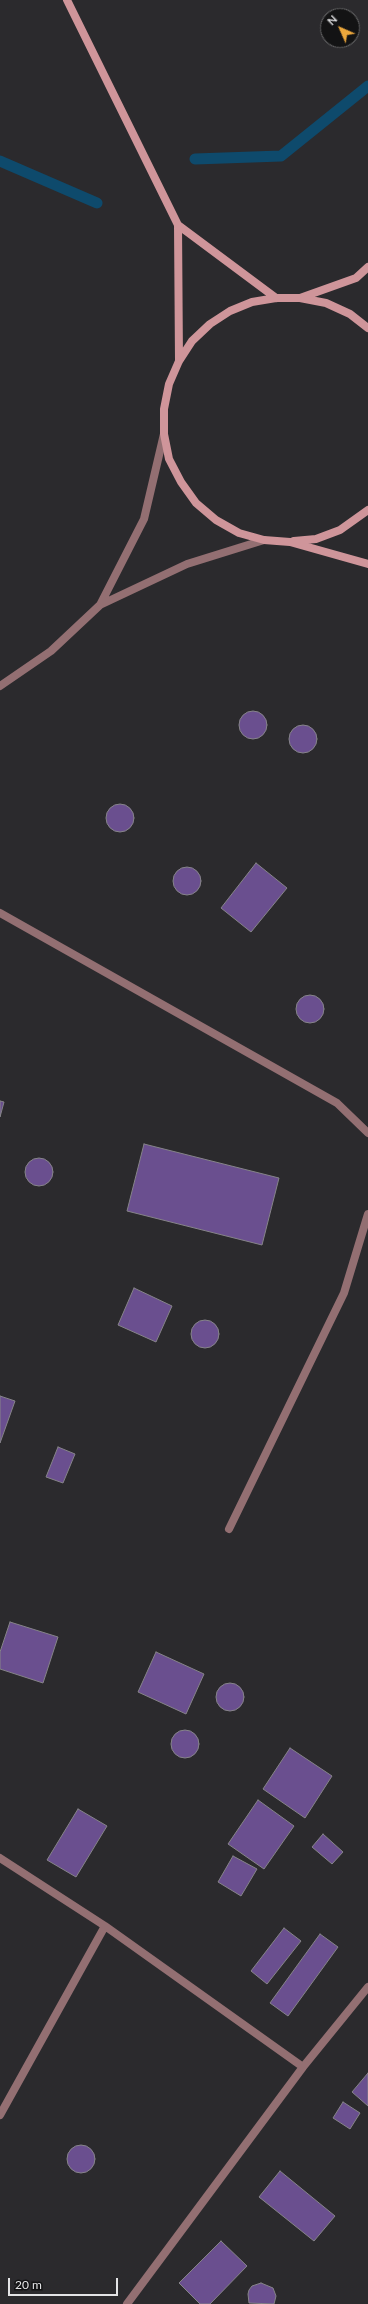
<!DOCTYPE html>
<style>
body{margin:0}
#map{position:relative;width:368px;height:2304px;overflow:hidden;background:#2b2a2d;font-family:Lato,sans-serif}
canvas{display:block}
.north{position:absolute;left:320px;top:8px;width:40px;height:40px;box-sizing:border-box;background:#131314;border:1px solid #676768;border-radius:50%;rotate:315deg;font-size:11px;font-weight:700;line-height:16px;text-align:center;color:#e4e4e6}
.north::after{content:'';display:block;margin:auto;width:14px;height:18px;background:#eda83c;clip-path:polygon(50% 0,100% 100%,50% 72%,0 100%)}
.scale{position:absolute;left:8px;top:2278px;width:110px;height:18px;box-sizing:border-box;border:2px solid #e4e4e6;border-top:0;padding-left:5px;font-size:12px;line-height:14px;white-space:nowrap;color:#e4e4e6;-webkit-text-stroke:3px #131314;paint-order:stroke}
</style>
<div id="map">
<canvas width="368" height="2304"></canvas>
<div class="north">N</div>
<div class="scale">20 m</div>
</div>
<script>
const ctx = document.querySelector('canvas').getContext('2d');
ctx.lineJoin = 'round';
function toPath(rows) {
  const path = new Path2D();
  for (const r of rows) {
    if (r.length === 3) {
      path.moveTo(r[0] + r[2], r[1]);
      path.arc(r[0], r[1], r[2], 0, 2 * Math.PI);
      continue;
    }
    path.moveTo(r[0], r[1]);
    for (let i = 2; i < r.length; i += 2) path.lineTo(r[i], r[i + 1]);
  }
  return path;
}
function stroke(path, color, width, dash) {
  ctx.strokeStyle = color;
  ctx.lineWidth = width;
  ctx.lineCap = dash ? 'butt' : 'round';
  ctx.setLineDash(dash || []);
  ctx.stroke(path);
}
function paint(path, color) {
  ctx.fillStyle = color;
  ctx.fill(path, 'evenodd');
}
stroke(toPath([
 [195,159,281,156,368,86],
 [0,161,97,203]
]), '#0e4a6c', 11);
const building = toPath([
 [253,725,14],
 [303,739,14],
 [120,818,14],
 [256,863,287,888,251,932,221,908,256,863],
 [187,881,14],
 [310,1009,14],
 [0,1101,4,1102,0,1117,0,1101],
 [144,1144,279,1178,262,1245,127,1211,144,1144],
 [39,1172,14],
 [134,1288,172,1306,156,1342,118,1325,134,1288],
 [205,1334,14],
 [0,1396,15,1401,0,1443,0,1396],
 [58,1447,75,1454,63,1483,46,1477,58,1447],
 [10,1622,58,1637,43,1683,0,1669,0,1652,10,1622],
 [156,1652,204,1674,186,1714,138,1692,156,1652],
 [230,1697,14],
 [185,1744,14],
 [290,1748,332,1776,305,1818,263,1789,290,1748],
 [258,1800,294,1826,264,1869,228,1844,258,1800],
 [78,1809,107,1826,76,1877,47,1860,78,1809],
 [323,1834,343,1852,332,1864,312,1847,323,1834],
 [233,1856,257,1869,241,1896,218,1882,233,1856],
 [284,1928,301,1941,267,1984,251,1971,284,1928],
 [320,1934,338,1947,288,2016,270,2003,320,1934],
 [368,2073,368,2106,352,2092,368,2073],
 [343,2102,360,2113,350,2129,333,2118,343,2102],
 [81,2159,14],
 [280,2171,335,2216,314,2241,259,2197,280,2171],
 [221,2241,247,2266,210,2304,200,2304,179,2283,221,2241],
 [261,2283,273,2288,276,2296,274,2304,249,2303,248,2294,249,2290,252,2286,261,2283]
]);
paint(building, '#6a4f8f');
stroke(building, '#868489', 1);
stroke(toPath([
 [100,605,144,519,164,434],
 [0,686,51,651,100,605,187,564,264,540],
 [0,913,337,1103,368,1133],
 [229,1529,344,1293,368,1214],
 [0,1858,105,1926,303,2067],
 [0,2115,105,1926],
 [127,2304,303,2067,368,1987]
]), '#936f72', 8);
stroke(toPath([
 [67,0,178,225,179,361],
 [178,225,276,298],
 [300,298,356,278,368,267],
 [368,328,350,314,326,303,300,298,276,298,252,302,230,311,210,324,192,341,179,361,169,384,164,409,164,434,169,459,181,482,196,503,216,520,239,533,264,540,290,542,368,564],
 [294,541,316,539,340,530,368,510]
]), '#cf959a', 8);
</script>
